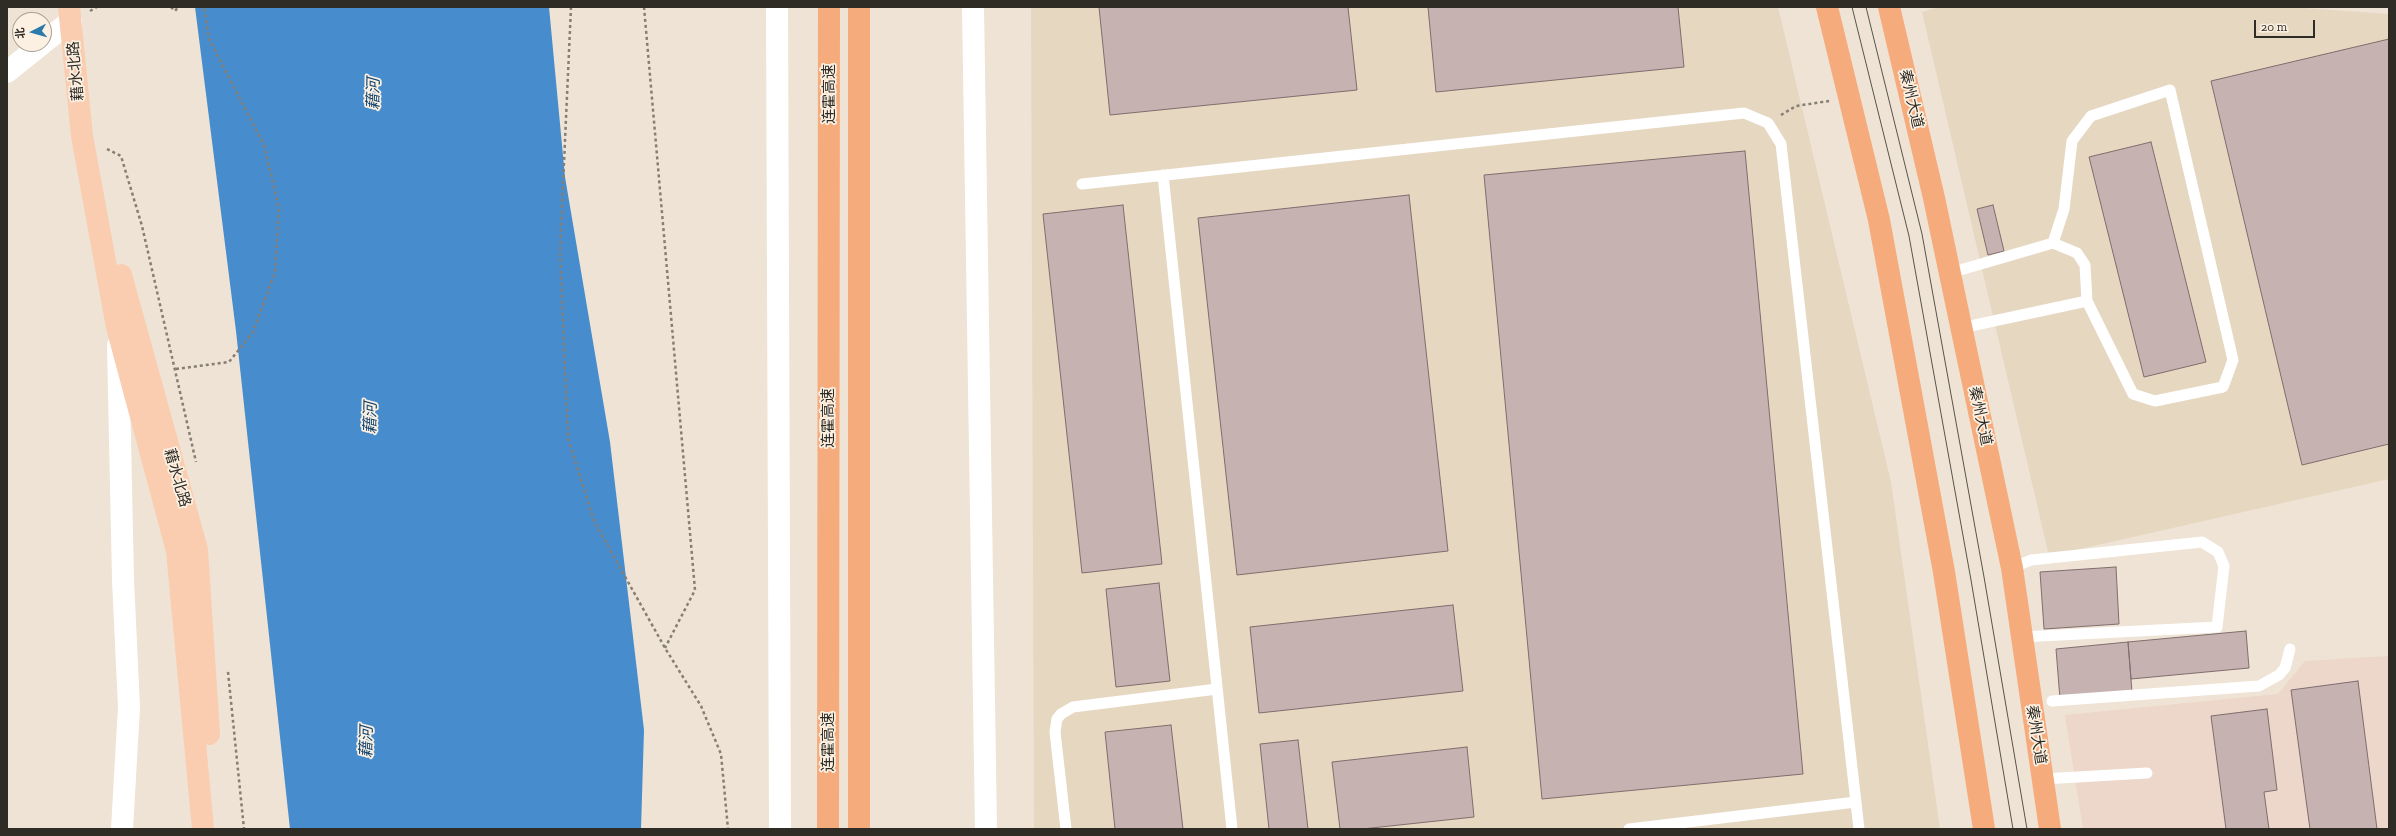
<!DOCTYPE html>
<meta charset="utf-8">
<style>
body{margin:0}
#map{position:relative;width:2396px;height:836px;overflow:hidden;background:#eee3d4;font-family:"Zilla Slab","Noto Sans SC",serif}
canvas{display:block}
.frame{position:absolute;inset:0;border:8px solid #2f2b25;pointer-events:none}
.north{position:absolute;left:12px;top:12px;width:40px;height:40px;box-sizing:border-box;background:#fbf0e1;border:1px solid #a9a196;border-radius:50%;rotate:264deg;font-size:11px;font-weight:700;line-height:16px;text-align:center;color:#2f2b25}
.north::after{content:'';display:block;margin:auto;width:14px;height:18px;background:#2c7aac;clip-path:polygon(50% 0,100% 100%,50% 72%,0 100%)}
.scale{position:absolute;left:2254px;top:20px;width:61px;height:18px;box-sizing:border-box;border:2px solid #2f2b25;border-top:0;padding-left:5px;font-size:12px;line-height:14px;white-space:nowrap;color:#2f2b25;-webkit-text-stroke:3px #fbf0e1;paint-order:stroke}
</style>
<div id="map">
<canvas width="2396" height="836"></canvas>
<div class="frame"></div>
<div class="north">北</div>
<div class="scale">20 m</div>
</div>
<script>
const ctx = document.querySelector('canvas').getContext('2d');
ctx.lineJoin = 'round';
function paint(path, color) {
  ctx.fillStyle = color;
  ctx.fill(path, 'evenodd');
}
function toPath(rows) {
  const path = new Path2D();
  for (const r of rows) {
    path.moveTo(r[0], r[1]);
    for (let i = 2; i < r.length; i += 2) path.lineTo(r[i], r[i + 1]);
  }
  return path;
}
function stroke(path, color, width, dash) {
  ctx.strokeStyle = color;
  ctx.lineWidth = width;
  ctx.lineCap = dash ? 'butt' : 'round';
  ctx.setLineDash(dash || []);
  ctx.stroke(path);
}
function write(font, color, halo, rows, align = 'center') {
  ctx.font = font + ' "Zilla Slab","Noto Sans SC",serif';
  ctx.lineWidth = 3.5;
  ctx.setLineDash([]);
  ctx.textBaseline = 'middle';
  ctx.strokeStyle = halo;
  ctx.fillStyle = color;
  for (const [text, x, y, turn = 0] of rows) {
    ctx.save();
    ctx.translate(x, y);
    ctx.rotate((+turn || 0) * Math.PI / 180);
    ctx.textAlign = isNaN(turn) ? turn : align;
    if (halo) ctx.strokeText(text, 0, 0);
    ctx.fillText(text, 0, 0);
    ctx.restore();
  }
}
paint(toPath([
 [1031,7,1778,7,1891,482,1940,829,1034,829],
 [1939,7,2290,7,2389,14,2389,479,2049,556,1922,12]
]), '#e6d7c1');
paint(toPath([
 [2389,656,2389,829,2083,829,2065,715,2278,694,2305,661]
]), '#edd6ca');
paint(toPath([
 [195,7,549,7,565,177,610,442,644,730,641,829,290,829,236,331]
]), '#478ccd');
const building = toPath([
 [1099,7,1348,7,1357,90,1110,115,1099,7],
 [1428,7,1678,7,1684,67,1436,92,1428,7],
 [2389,39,2389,444,2302,465,2211,81,2389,39],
 [2151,142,2206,362,2144,377,2089,157,2151,142],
 [1745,151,1803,774,1542,799,1484,175,1745,151],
 [1409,195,1448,551,1237,575,1198,218,1409,195],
 [1123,205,1162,564,1082,573,1043,214,1123,205],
 [1993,205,2004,251,1988,255,1977,209,1993,205],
 [2116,567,2119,624,2044,629,2040,572,2116,567],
 [1159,583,1170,681,1116,687,1106,589,1159,583],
 [1453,605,1463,691,1259,713,1250,627,1453,605],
 [2246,631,2249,668,2131,679,2128,642,2246,631],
 [2128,642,2132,692,2060,699,2056,649,2128,642],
 [2358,681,2377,829,2310,829,2291,690,2358,681],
 [2267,709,2277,790,2264,792,2269,829,2226,829,2211,716,2267,709],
 [1171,725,1183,829,1115,829,1105,732,1171,725],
 [1298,740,1308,829,1269,829,1260,744,1298,740],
 [1467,747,1474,817,1362,829,1340,829,1332,762,1467,747]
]);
paint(building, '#c6b2b1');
stroke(building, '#806d6d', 1);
stroke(toPath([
 [171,7,175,11,178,7],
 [571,7,560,252,568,438,594,521,665,648,701,706,721,754,728,829],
 [644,7,695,590,665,648],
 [90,11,97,7],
 [1781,115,1796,106,1829,101],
 [107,149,121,156,142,226,196,462],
 [176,369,229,362,253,332,275,272,279,208,264,145,209,39,204,7],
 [228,672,244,829]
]), '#857e74', 2.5, [3, 3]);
stroke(toPath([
 [1163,175,1232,829],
 [1082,184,1744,113,1768,123,1781,144,1859,829],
 [2053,243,2077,253,2085,265,2087,301],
 [1950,273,2053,243,2064,209,2072,141,2091,116,2170,90,2233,360,2223,387,2155,401,2133,394,2087,301,1961,328],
 [2012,568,2031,560,2202,542,2218,552,2224,566,2217,627,2021,637],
 [2052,701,2259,686,2279,675,2285,668,2290,649],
 [2043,779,2147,773],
 [1066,829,1055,732,1057,719,1061,714,1073,707,1217,689],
 [1629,829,1856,802]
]), '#fff', 11);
stroke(toPath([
 [777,7,780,829],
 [973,7,986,829],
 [44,42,71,21],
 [7,72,42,44]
]), '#fff', 22);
stroke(toPath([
 [118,345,123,580,129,707,122,829]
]), '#fff', 22);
stroke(toPath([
 [69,7,82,136,117,327,177,551,203,829],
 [121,275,197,550,209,734]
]), '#facdb0', 22);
stroke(toPath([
 [1827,7,1879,220,1944,572,1984,829],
 [1889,7,1934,198,2012,568,2050,829],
 [828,829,829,7],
 [859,829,859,7]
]), '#f6ab7c', 22);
stroke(toPath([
 [1852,7,1909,236,1971,580,2013,829],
 [1866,7,1922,234,1984,577,2027,829]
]), '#58534b', 1);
write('15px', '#2f2b25', '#fbf0e1', [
 ["藉水北路",76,71,-95],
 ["连霍高速",830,94,-90],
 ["秦州大道",1911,99,77],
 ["秦州大道",1980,416,78],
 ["连霍高速",829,418,-90],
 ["藉水北路",177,478,74],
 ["秦州大道",2036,735,81],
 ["连霍高速",829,742,-90]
]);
write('italic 16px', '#134571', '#fbf0e1', [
 ["藉河",374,94,-89],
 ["藉河",371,418,-89],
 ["藉河",367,742,-89]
]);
</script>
